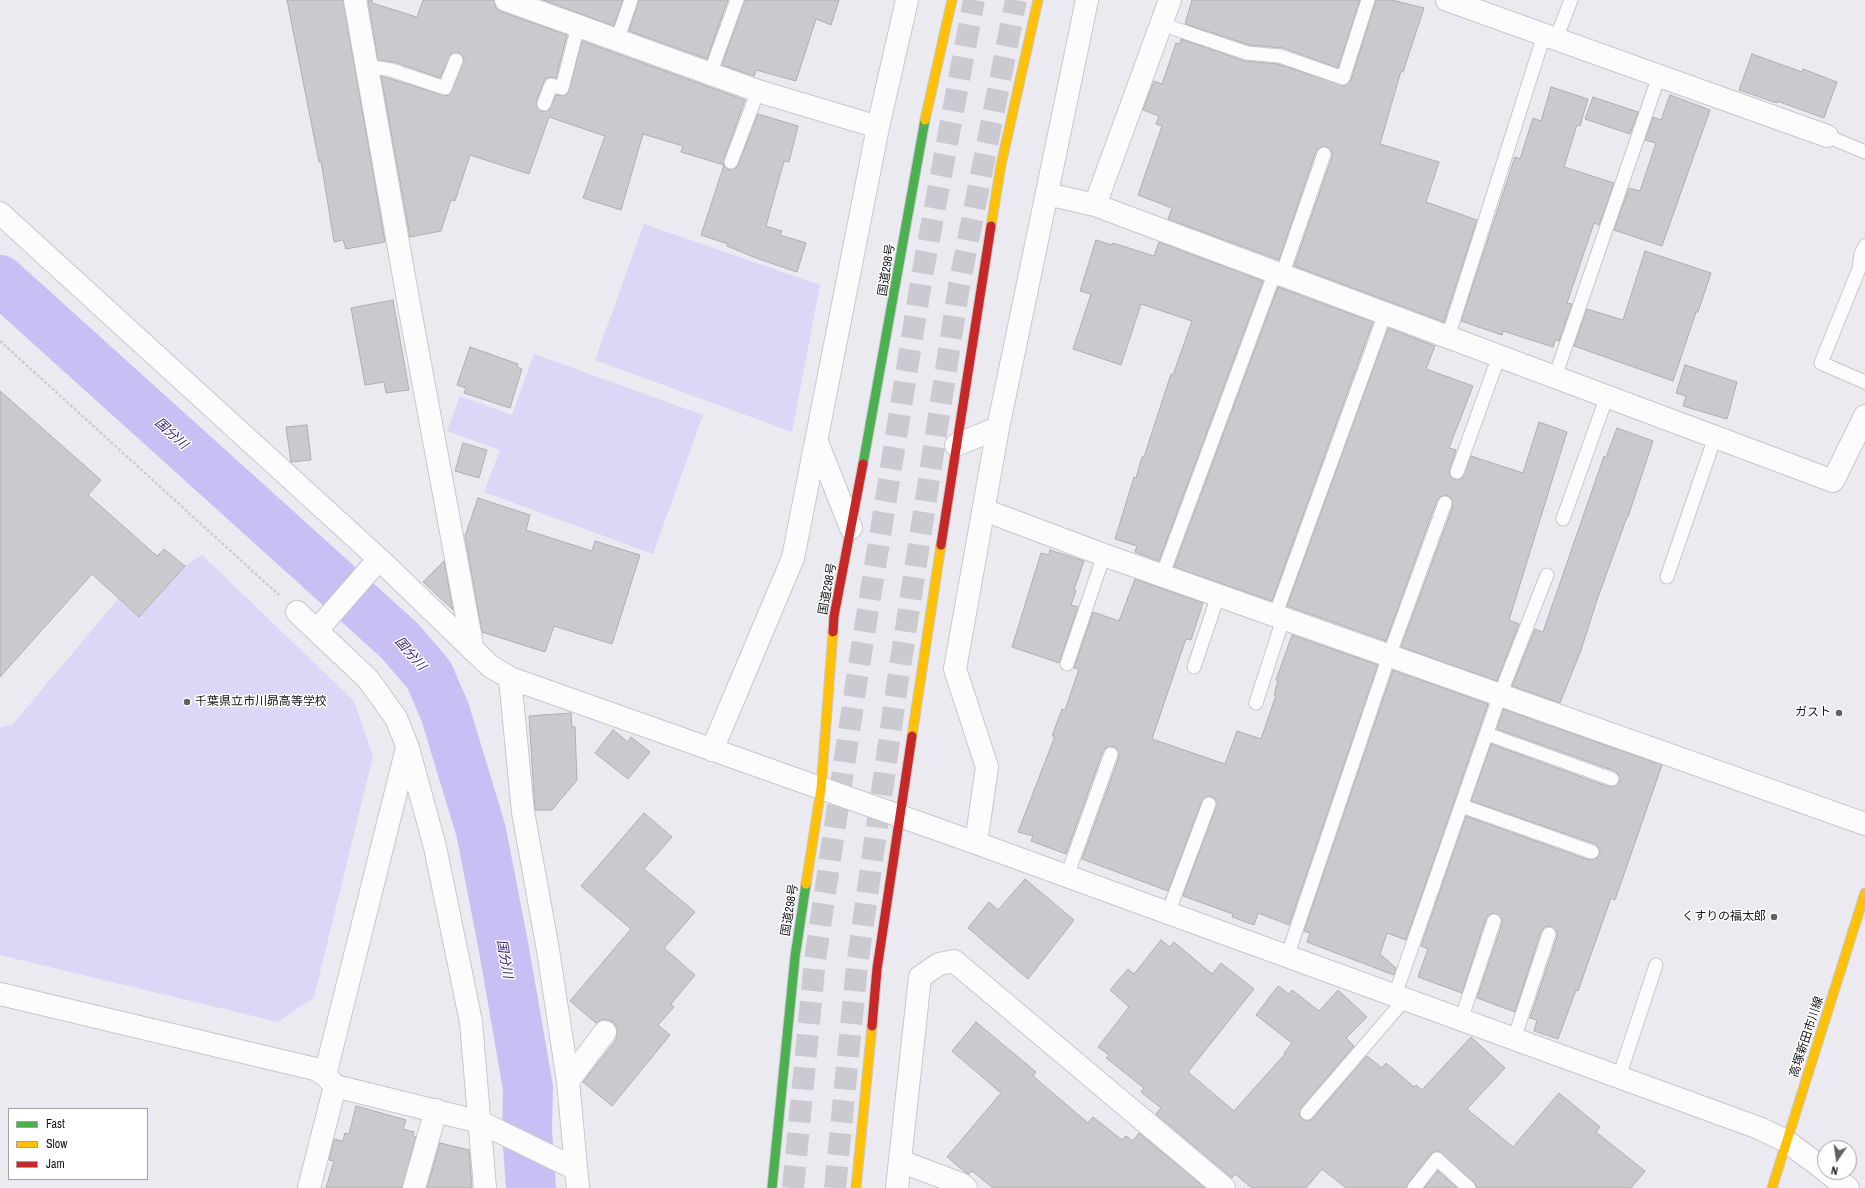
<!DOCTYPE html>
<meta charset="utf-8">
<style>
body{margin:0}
#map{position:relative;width:1865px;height:1188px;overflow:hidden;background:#eaeaf0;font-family:"Archivo Narrow",sans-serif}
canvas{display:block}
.legend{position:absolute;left:8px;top:1108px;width:140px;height:72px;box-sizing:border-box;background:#fff;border:1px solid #a2a2a4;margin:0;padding:5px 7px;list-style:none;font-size:12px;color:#17161b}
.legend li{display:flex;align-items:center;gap:8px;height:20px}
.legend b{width:20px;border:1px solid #a2a2a4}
.north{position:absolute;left:1817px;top:1140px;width:40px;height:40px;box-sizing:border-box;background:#fff;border:1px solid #a2a2a4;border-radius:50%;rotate:193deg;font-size:11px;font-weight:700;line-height:16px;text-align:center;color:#17161b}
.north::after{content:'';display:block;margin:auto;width:14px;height:18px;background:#616066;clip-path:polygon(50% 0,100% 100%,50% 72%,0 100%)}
</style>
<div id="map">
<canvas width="1865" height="1188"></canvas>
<ul class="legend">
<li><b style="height:5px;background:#4caf50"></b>Fast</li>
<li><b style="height:5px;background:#ffc107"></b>Slow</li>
<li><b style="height:5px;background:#c62828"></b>Jam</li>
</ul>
<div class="north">N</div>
</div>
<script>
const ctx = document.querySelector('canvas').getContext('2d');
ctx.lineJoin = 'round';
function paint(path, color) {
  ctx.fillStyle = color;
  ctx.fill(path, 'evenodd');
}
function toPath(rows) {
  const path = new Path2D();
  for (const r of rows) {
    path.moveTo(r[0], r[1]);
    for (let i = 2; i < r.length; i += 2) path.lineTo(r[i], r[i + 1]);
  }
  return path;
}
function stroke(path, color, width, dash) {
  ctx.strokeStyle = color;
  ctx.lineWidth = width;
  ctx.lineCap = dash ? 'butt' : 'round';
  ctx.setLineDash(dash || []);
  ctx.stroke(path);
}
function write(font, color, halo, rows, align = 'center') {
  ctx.font = font + ' "Archivo Narrow","Noto Sans JP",sans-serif';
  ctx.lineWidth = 3;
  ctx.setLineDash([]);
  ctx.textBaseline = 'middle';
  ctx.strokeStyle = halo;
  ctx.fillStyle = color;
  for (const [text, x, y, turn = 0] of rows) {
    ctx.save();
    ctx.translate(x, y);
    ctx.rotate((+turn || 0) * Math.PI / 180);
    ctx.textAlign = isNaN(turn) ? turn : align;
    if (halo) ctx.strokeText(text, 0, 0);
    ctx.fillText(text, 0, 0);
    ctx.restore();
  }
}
paint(toPath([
 [644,224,820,285,792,432,595,360],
 [534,354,703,415,653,554,484,492,500,450,447,431,460,396,512,415],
 [202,555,354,701,373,756,314,997,278,1022,0,955,0,727,13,724,118,599,139,617,185,566]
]), '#dbd7f6');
stroke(toPath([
 [0,280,400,641,429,675,445,712,481,831,503,944,528,1088,527,1131,531,1188]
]), '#c8c0f5', 50);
const building = toPath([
 [287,0,343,0,385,242,346,249,343,240,334,242,321,161,319,162,287,0],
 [368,0,372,0,372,3,417,17,423,0,494,0,496,8,502,12,567,35,556,78,550,77,545,79,536,101,538,109,542,112,549,110,556,95,564,96,568,93,582,41,745,100,724,159,725,167,729,170,736,168,738,165,758,114,798,126,789,162,784,161,766,226,782,231,780,235,806,243,797,272,756,258,727,246,728,244,701,235,724,165,681,152,683,146,643,134,621,210,583,198,605,136,549,117,529,174,470,155,455,201,451,200,441,231,410,237,381,76,447,96,452,91,464,58,459,52,451,54,440,78,394,62,378,60,368,0],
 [543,0,623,0,614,26,543,0],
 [639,0,728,0,707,59,629,31,639,0],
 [745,0,839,0,831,25,816,19,796,81,756,70,754,76,722,65,745,0],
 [1192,0,1360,0,1338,68,1283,48,1249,45,1185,24,1192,0],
 [1376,0,1392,0,1424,8,1403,72,1401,71,1380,144,1439,162,1426,202,1477,220,1444,322,1294,266,1332,157,1332,152,1327,147,1322,146,1316,151,1279,260,1168,219,1172,208,1138,195,1162,126,1156,124,1159,116,1143,110,1154,81,1162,84,1176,43,1180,44,1181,39,1245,61,1278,64,1345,86,1351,80,1376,0],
 [1752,54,1802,72,1803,69,1837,82,1824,118,1777,101,1777,103,1739,90,1752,54],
 [1551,87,1588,99,1580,126,1577,125,1564,167,1614,183,1599,225,1594,223,1567,303,1572,304,1559,341,1555,340,1553,347,1503,331,1502,335,1461,321,1515,157,1520,159,1533,118,1541,121,1551,87],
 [1670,95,1710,110,1662,246,1614,230,1629,188,1640,191,1656,143,1645,140,1653,117,1661,120,1670,95],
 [1593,97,1638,112,1630,134,1585,119,1593,97],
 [1096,240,1112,245,1113,243,1154,256,1159,242,1263,281,1159,561,1135,552,1137,546,1115,539,1134,477,1136,478,1142,457,1144,457,1171,374,1173,375,1192,321,1141,304,1121,365,1073,349,1091,294,1080,291,1096,240],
 [1645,251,1711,273,1698,312,1696,312,1673,381,1574,346,1587,309,1623,320,1645,251],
 [1278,287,1373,322,1272,601,1174,567,1278,287],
 [393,300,409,390,386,393,384,382,365,385,351,308,393,300],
 [1388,328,1435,346,1426,369,1473,386,1449,448,1456,450,1449,473,1454,479,1462,478,1471,456,1523,473,1539,422,1567,432,1509,620,1519,624,1497,681,1401,647,1453,506,1451,498,1447,495,1440,497,1437,500,1386,641,1287,606,1388,328],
 [470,347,518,364,517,367,522,369,510,408,464,393,466,388,457,385,470,347],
 [1685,365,1737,382,1727,419,1683,406,1686,396,1676,393,1685,365],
 [0,391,101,480,88,495,157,556,164,549,185,566,139,617,92,574,0,677,0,391],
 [307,425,311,460,291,462,286,427,307,425],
 [1617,428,1653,441,1628,517,1627,517,1597,600,1581,650,1560,703,1512,686,1535,629,1543,632,1604,456,1606,457,1617,428],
 [463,443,487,450,479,478,455,471,463,443],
 [478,498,530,515,526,530,592,551,595,541,640,555,612,644,554,626,545,652,482,632,465,536,478,498],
 [1050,550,1084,561,1074,590,1076,591,1071,605,1078,607,1059,663,1012,647,1041,553,1049,555,1050,550],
 [444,561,453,610,423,582,444,561],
 [1135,579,1203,603,1191,640,1186,639,1181,653,1152,739,1225,764,1237,731,1261,739,1276,695,1274,695,1278,681,1276,680,1292,635,1378,665,1289,925,1258,913,1254,925,1232,917,1233,914,1183,896,1216,807,1215,799,1211,796,1204,798,1202,801,1168,891,1082,859,1119,757,1117,749,1113,746,1106,748,1103,751,1066,854,1031,841,1033,836,1018,832,1055,736,1052,736,1062,709,1065,710,1079,669,1074,668,1093,612,1119,621,1135,579],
 [1393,670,1488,704,1406,940,1387,933,1380,954,1396,968,1394,975,1307,942,1310,933,1304,931,1393,670],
 [1503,709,1662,765,1615,900,1611,898,1578,991,1576,990,1558,1039,1534,1031,1537,1020,1530,1018,1557,937,1557,932,1552,927,1547,926,1541,931,1515,1012,1477,998,1502,924,1502,919,1497,914,1492,913,1486,918,1462,993,1418,977,1428,949,1421,946,1466,816,1589,860,1597,858,1600,854,1598,847,1595,844,1471,801,1491,744,1609,787,1617,785,1620,781,1618,774,1615,771,1497,729,1503,709],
 [571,713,572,727,575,727,577,780,552,810,535,810,529,716,571,713],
 [613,730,628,742,631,737,650,752,628,779,595,753,613,730],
 [644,813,672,837,644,869,695,912,664,948,695,975,671,1004,674,1007,658,1025,670,1035,612,1106,583,1082,616,1040,617,1028,613,1022,607,1020,600,1020,596,1023,570,1001,631,929,581,886,644,813],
 [1025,879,1074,920,1028,979,968,928,989,902,998,910,1025,879],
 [1161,940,1170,947,1174,942,1212,974,1221,963,1254,989,1188,1072,1234,1111,1285,1054,1284,1053,1292,1043,1256,1015,1278,986,1289,994,1292,990,1319,1011,1338,990,1367,1017,1346,1038,1354,1046,1301,1108,1299,1115,1302,1119,1309,1121,1313,1118,1367,1056,1382,1068,1386,1063,1414,1087,1416,1085,1422,1090,1471,1037,1505,1068,1467,1109,1513,1147,1559,1093,1600,1127,1596,1132,1645,1171,1631,1188,1477,1188,1474,1182,1438,1151,1431,1154,1408,1183,1406,1188,1346,1188,1322,1169,1306,1188,1252,1188,1235,1174,1232,1178,1156,1114,1161,1108,1141,1092,1144,1088,1106,1058,1109,1055,1098,1047,1129,1007,1110,990,1128,969,1134,974,1161,940],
 [976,1022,1036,1072,1033,1076,1088,1123,1093,1117,1122,1140,1126,1136,1133,1141,1139,1133,1205,1188,993,1188,972,1171,969,1174,965,1172,947,1157,1001,1093,952,1051,976,1022],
 [356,1106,406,1120,403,1129,414,1132,413,1136,416,1137,402,1188,326,1188,334,1161,329,1160,334,1139,343,1141,345,1133,349,1134,356,1106],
 [440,1143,469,1150,472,1188,427,1188,440,1143],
 [1438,1171,1457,1188,1424,1188,1438,1171]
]);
paint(building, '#cac9ce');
stroke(building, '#aeaeb3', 1);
stroke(toPath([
 [793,1188,815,960,857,678,922,276,974,0],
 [835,1188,857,966,897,686,959,286,1016,0]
]), '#cacad0', 22, [22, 11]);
const lane = toPath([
 [1161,24,1247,53,1280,56,1343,78,1368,0],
 [1556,39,1571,0],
 [617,40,631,0],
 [367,66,391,70,445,88,456,60],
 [710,74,737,0],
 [544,104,551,85,562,88,578,26],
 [1827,136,1865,152],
 [731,162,758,91],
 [1865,246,1861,254,1859,269,1821,363,1865,382],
 [1282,275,1324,154],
 [1448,337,1544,35],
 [1555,377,1659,76],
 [1457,472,1499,356],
 [1563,519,1607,396],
 [1162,576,1275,272],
 [1667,577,1715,437],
 [1275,616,1385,314],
 [1067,664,1104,555],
 [1194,667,1218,596],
 [1256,703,1283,619],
 [1487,734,1612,779],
 [1462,806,1592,852],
 [1067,876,1111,754],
 [1168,913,1209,804],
 [1287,957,1389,656,1445,503],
 [1395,995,1500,695,1547,575],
 [1461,1020,1494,921],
 [1514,1039,1549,934],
 [1619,1077,1656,965],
 [1307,1113,1405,999],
 [1414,1188,1437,1159,1469,1188]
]);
const street = toPath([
 [355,0,409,305,473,650],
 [506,0,758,91,878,127],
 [1447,0,1827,136],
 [1047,194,1095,205,1833,481,1865,416],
 [1095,205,1170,0],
 [0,213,379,559,490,666,510,678,976,843,1759,1128,1786,1141,1825,1170],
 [817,442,851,528],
 [956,445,998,428],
 [984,510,1104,555,1865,824],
 [297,612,368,679,396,718,408,748,435,847,471,1022,485,1188],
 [317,630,379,559],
 [510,678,523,812,548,950,568,1081,578,1188],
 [712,750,793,558,878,127,907,0],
 [976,843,987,767,955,669,998,428,1087,0],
 [0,994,315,1069,325,1075,335,1086,480,1122,576,1169],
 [325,1075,407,748],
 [568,1081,605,1032],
 [900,1161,961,1184,966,1188],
 [1827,1172,1848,1188],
 [309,1188,335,1086],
 [414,1188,436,1110],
 [897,1188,920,977,939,964,954,961,1224,1188]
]);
const fast = toPath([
 [863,464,925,120],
 [772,1188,795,957,806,884]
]);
const slow = toPath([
 [925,120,952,0],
 [991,226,1001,165,1038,0],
 [912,736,941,545],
 [806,884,821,789,833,632],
 [856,1188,872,1026],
 [1772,1188,1865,893]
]);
const jam = toPath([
 [941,545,991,226],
 [833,632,834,616,863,464],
 [872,1026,877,969,912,736]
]);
stroke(lane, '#c8c7cd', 15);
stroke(street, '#c8c7cd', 24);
stroke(fast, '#c8c7cd', 11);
stroke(slow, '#c8c7cd', 11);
stroke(jam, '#c8c7cd', 11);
stroke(toPath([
 [0,341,279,595]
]), '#cecdd0', 2.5, [3, 2]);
stroke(lane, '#fcfcfd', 13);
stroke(street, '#fcfcfd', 22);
stroke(fast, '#4caf50', 9);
stroke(slow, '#ffc107', 9);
stroke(jam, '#c62828', 9);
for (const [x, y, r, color] of [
 [187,702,4,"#616066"],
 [1839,713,4,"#616066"],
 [1774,917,4,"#616066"]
]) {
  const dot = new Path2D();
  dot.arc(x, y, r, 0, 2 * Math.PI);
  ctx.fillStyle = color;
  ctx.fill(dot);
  stroke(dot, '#fff', 1.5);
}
write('12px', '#17161b', '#fff', [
 ["国道298号",887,270,-81],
 ["国道298号",828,589,-80],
 ["国道298号",790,910,-81],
 ["高塚新田市川線",1807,1037,-72]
]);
write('12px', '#17161b', '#fff', [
 ["千葉県立市川昴高等学校",195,702,"left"],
 ["ガスト",1831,713],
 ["くすりの福太郎",1766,917]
], 'right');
write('italic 13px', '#3d2476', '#fff', [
 ["国分川",171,434,42],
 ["国分川",410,654,49],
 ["国分川",504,959,80]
]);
</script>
